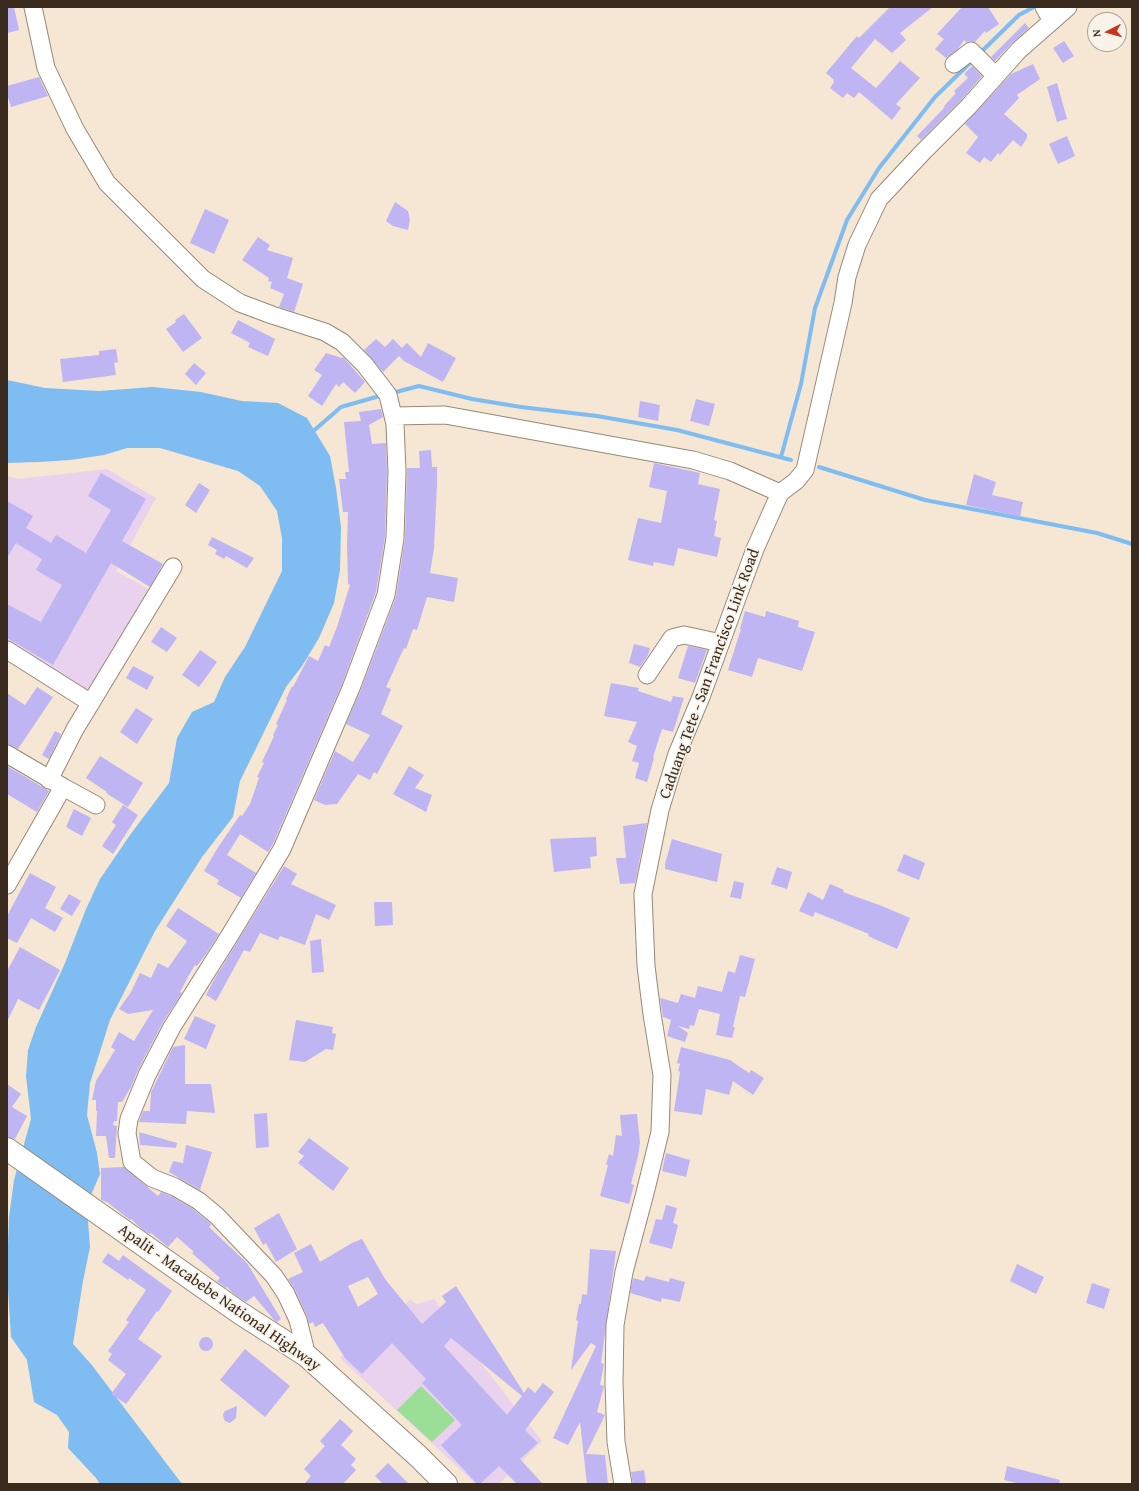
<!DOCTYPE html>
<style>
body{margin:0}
#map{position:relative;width:1139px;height:1491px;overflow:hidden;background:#f5e7d3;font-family:"Gentium Book Plus",serif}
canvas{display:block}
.frame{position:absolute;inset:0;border:8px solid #3b2a1e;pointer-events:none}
.north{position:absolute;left:1087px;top:12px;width:40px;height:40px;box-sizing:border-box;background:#f7f3e8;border:1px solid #aca397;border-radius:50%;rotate:264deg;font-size:11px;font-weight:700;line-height:16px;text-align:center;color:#3b2a1e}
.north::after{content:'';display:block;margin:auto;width:14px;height:18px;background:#c8321e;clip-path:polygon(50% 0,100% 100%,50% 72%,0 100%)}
</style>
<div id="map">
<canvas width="1139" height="1491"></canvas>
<div class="frame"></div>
<div class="north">N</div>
</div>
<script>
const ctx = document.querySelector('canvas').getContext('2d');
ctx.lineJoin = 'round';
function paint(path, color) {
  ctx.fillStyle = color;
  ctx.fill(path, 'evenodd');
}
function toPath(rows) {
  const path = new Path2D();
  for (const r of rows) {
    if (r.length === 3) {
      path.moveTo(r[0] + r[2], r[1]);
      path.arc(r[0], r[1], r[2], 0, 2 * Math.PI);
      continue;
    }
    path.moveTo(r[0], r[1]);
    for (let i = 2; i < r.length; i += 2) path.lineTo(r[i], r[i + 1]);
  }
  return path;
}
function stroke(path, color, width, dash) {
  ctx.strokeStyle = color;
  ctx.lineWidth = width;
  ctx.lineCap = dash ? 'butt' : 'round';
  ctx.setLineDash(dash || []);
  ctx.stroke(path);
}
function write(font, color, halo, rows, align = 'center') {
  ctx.font = font + ' "Gentium Book Plus",serif';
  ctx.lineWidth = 3.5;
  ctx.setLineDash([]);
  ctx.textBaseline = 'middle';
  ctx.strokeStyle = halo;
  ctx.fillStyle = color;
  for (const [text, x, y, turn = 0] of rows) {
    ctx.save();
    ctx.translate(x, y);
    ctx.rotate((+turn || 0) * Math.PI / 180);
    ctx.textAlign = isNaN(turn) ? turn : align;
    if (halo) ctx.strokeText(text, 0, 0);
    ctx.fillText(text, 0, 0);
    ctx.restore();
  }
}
paint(toPath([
 [107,469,156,498,116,571,150,590,89,692,7,644,7,476,18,479],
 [434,1299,462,1339,542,1441,499,1484,476,1484,340,1358,379,1329,410,1300,417,1304]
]), '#e9d2ed');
paint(toPath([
 [421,1386,455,1420,432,1442,397,1410]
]), '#9bde95');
paint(toPath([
 [7,380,45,388,99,391,153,387,201,392,242,401,278,403,307,418,330,456,336,488,341,527,340,570,334,603,319,638,302,666,286,687,240,781,233,817,202,857,155,931,110,1020,90,1083,87,1115,97,1153,100,1174,91,1195,88,1222,90,1247,83,1281,73,1344,91,1364,182,1484,100,1484,96,1478,68,1448,69,1432,57,1415,34,1402,27,1360,11,1337,7,1273,9,1217,14,1180,31,1119,26,1076,28,1050,36,1027,65,963,86,909,100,879,130,835,169,783,177,738,192,712,214,702,225,677,245,647,282,571,282,538,277,511,260,486,238,471,160,448,127,448,104,455,70,460,39,462,7,463]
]), '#7ebcf2');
stroke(toPath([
 [979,54,1019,15,1034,7],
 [392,393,419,386,472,399,521,407,597,416,677,430,791,460],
 [310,434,341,407,383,395],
 [781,457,801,384,815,308,847,220,879,168,935,97,973,60],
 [819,467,925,500,1097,533,1132,544]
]), '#7ebcf2', 4);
paint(toPath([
 [7,7,14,7,19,30,7,33],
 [890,7,933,7,900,33,906,40,892,53,875,39,851,68,876,88,900,61,920,78,896,104,901,108,892,120,859,92,854,98,847,93,843,98,830,88,834,82,833,81,834,80,826,73,857,36,859,38],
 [962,7,988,7,999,24,986,33,985,31,975,42,970,41,966,42,964,40,958,49,946,58,935,49,944,39,937,34],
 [1025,23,1029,28,1012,43,995,61,991,57],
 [1064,41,1074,56,1063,63,1053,48],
 [1033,64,1040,79,1017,95,1019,98,1004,114,1027,134,1027,138,1021,147,1013,140,1000,155,998,153,991,162,984,157,980,163,966,153,978,137,965,124,1011,74],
 [972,66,982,76,962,99,921,140,917,136,945,107,944,106,956,93,954,91,968,78,964,74],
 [39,77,48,96,11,107,7,94,7,86],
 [1057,83,1067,119,1057,122,1047,87],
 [1067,136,1075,156,1058,164,1049,144],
 [395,202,408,211,410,220,408,230,393,226,386,221],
 [205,209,229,220,214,254,190,243],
 [258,237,270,245,267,250,293,258,287,278,303,284,294,312,279,307,284,294,270,288,272,282,268,281,269,278,242,260],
 [184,314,202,338,183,352,166,329,176,322,175,320],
 [238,320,275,339,268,356,248,347,250,343,231,333],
 [376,339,385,347,393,339,402,348,407,343,421,357,428,343,456,358,443,382,404,361,399,356,383,372,364,350],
 [116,349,118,362,114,363,116,375,63,382,60,359,99,355,99,351],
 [326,353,342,358,343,357,365,382,355,393,343,382,339,387,336,384,322,406,308,396,322,375,314,370],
 [194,363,206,373,196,385,185,374],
 [696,399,715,404,709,426,690,421],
 [640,401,660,405,658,421,638,417],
 [381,409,383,417,369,425,372,444,386,443,387,471,385,537,376,592,342,684,273,844,268,852,240,834,227,855,256,873,241,898,217,884,219,880,204,871,217,849,240,815,242,816,250,804,259,778,257,777,264,763,262,762,274,736,273,735,278,725,276,724,287,700,286,699,292,686,293,687,309,656,318,661,325,645,329,647,337,627,350,585,348,584,347,544,348,512,343,512,339,479,346,479,345,472,349,472,344,422,361,421,359,412],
 [431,450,432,467,437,467,437,484,434,548,430,573,458,578,454,602,427,597,417,630,413,629,406,649,404,648,386,687,391,689,381,714,403,726,377,774,374,772,370,780,358,774,337,804,325,805,314,800,335,751,353,762,370,735,346,724,360,692,396,597,405,538,407,468,420,468,419,451],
 [654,463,700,473,698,484,720,489,714,520,717,521,714,536,721,538,717,557,678,548,674,566,654,562,653,566,628,560,638,518,661,523,667,491,649,487],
 [101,473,146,499,122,541,163,564,150,587,111,563,53,665,7,638,7,604,41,622,62,585,36,570,42,559,16,543,7,558,7,501,33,516,26,528,51,543,56,535,86,553,111,510,88,496],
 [974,474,996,482,992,495,1023,502,1020,517,966,505],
 [199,483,210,490,196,513,185,505],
 [212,537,254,558,247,568,226,556,224,559,215,554,217,550,208,545],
 [745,611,765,617,766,611,799,621,798,627,815,632,802,671,758,658,752,677,728,670,741,629,740,629],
 [161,627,177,638,167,652,151,642],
 [634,644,650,648,648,655,640,667,629,663],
 [688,646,707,650,695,683,678,678],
 [200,650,217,662,199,687,182,675],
 [133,666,154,677,147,690,126,678],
 [611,683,639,688,638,691,671,702,673,696,684,698,673,732,662,729,653,757,654,758,647,782,635,778,639,763,632,761,637,746,628,742,637,722,604,716],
 [37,687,53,697,18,749,7,744,7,693,25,705],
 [136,708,153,719,137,744,120,732],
 [55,731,61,734,49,759,42,755],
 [100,756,143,783,128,807,106,793,107,792,86,778],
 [7,766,49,791,37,812,7,794],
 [409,766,424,775,415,788,432,795,426,812,393,794],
 [123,805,138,815,113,854,102,846,116,825,112,822],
 [74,809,91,818,82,836,66,827],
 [647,823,635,883,620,884,616,858,626,858,623,826],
 [596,837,597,856,590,857,591,868,554,872,550,839],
 [672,839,722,854,717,882,665,869,665,864],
 [904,854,925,863,919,880,897,871],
 [284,866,297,874,291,884,336,905,329,920,316,914,305,945,280,936,278,940,260,933,250,952,244,950,216,1001,206,995,215,978],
 [777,867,792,872,787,889,771,884],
 [30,873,56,887,45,908,63,918,55,932,31,918,17,943,7,938,7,916],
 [734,881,744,883,741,899,730,897],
 [830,884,844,890,843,892,882,906,910,918,897,949,868,936,869,934,815,912,813,917,799,911,808,892,823,900],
 [69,894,81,901,72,916,60,909],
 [374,902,392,902,393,925,375,926],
 [178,908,219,934,206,954,197,966,195,965,189,975,180,992,182,993,163,1022,138,1070,131,1087,122,1102,118,1102,117,1121,114,1121,113,1125,117,1126,115,1158,109,1158,106,1136,96,1136,97,1111,96,1111,96,1100,92,1100,96,1081,115,1050,111,1047,119,1032,134,1041,153,1010,128,1014,119,1009,131,992,140,973,151,978,158,963,168,968,187,941,166,926],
 [321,939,324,972,312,973,310,941],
 [20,947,60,970,39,1010,18,999,7,1022,7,971],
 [740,955,755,959,745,997,740,996,733,1027,735,1027,732,1038,716,1035,720,1014,699,1009,694,1026,690,1025,689,1029,678,1026,688,1033,685,1042,667,1036,671,1020,663,1017,660,998,678,1003,681,994,695,998,698,986,722,992,728,971,735,973],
 [195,1016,216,1025,206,1049,184,1039],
 [296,1020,333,1027,332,1033,336,1034,333,1050,326,1049,305,1062,289,1060],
 [185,1045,185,1084,211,1084,215,1113,187,1111,186,1124,139,1122,143,1111,150,1111,151,1092,173,1047],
 [681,1047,730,1060,749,1073,751,1070,764,1078,753,1095,733,1081,729,1095,706,1089,702,1115,674,1111,680,1072,678,1071,680,1064,677,1063],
 [7,1084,21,1094,12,1107,27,1116,15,1139,7,1137],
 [267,1113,269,1147,256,1148,254,1114],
 [637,1114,640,1143,638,1156,631,1184,634,1185,629,1204,600,1196,608,1165,606,1165,609,1154,613,1156,616,1135,622,1136,620,1115],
 [139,1132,177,1143,176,1148,140,1145],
 [309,1138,349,1168,333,1191,298,1163,304,1156,298,1152],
 [186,1145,212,1152,200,1190,169,1172,173,1161,183,1163],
 [666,1153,690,1160,686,1177,662,1171],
 [124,1167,158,1196,161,1192,171,1196,193,1209,210,1223,211,1225,209,1227,247,1263,281,1319,277,1322,275,1321,254,1296,246,1302,233,1293,227,1287,226,1288,217,1281,220,1278,192,1253,194,1252,177,1237,168,1247,151,1233,150,1234,143,1230,131,1219,130,1220,107,1202,101,1200,101,1168],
 [666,1205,677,1208,673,1223,678,1225,672,1249,649,1243,656,1219,662,1220],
 [279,1213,297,1249,276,1262,266,1243,263,1245,254,1228],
 [362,1239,385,1279,422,1324,446,1302,442,1296,456,1286,524,1393,528,1387,535,1393,543,1383,554,1392,525,1430,538,1443,520,1459,543,1484,517,1484,499,1466,480,1484,477,1484,441,1445,462,1425,422,1383,426,1379,392,1343,362,1374,345,1358,323,1323,315,1327,313,1322,309,1324,307,1316,295,1290,288,1279,303,1272,294,1253,311,1244,320,1262,352,1243],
 [368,1277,378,1294,358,1307,348,1286],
 [451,1338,522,1396,507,1415,444,1346],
 [590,1249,616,1251,601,1363,604,1364,600,1385,604,1386,597,1412,605,1415,586,1454,605,1455,608,1484,587,1484,580,1422,568,1445,553,1438,596,1346,591,1343,571,1370,578,1321,576,1320,579,1304,581,1304,582,1294,587,1295],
 [108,1253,119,1261,123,1255,172,1291,158,1312,157,1311,138,1339,162,1356,126,1404,111,1394,126,1374,108,1360,112,1354,108,1351,129,1322,126,1320,146,1290,129,1278,128,1280,102,1262],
 [1017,1264,1044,1277,1036,1294,1010,1281],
 [646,1276,669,1282,670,1278,685,1282,680,1302,662,1298,661,1302,630,1293,633,1278,644,1281],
 [1092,1283,1110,1289,1104,1309,1086,1303],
 [206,1344,7],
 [245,1349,290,1386,265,1417,220,1380],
 [237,1406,236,1418,230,1423,227,1422,224,1420,223,1414,225,1411],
 [340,1419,353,1431,341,1445,356,1459,351,1465,356,1470,343,1484,304,1484,311,1476,304,1469,325,1446,320,1441],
 [388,1463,409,1484,383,1484,375,1476],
 [1007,1466,1060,1480,1059,1484,1020,1484,1004,1480],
 [644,1470,646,1484,633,1484,631,1472]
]), '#bfb5f3');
const minor = toPath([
 [33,7,46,68,75,129,107,183,203,279,240,303,272,315,325,332,342,342,365,365,388,395,395,424,397,471,395,538,386,595,351,688,282,849,230,935,172,1027,147,1075,129,1119,127,1133,132,1162,152,1178,175,1187,199,1201,217,1216,274,1276,286,1294,298,1320,307,1356],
 [1044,7,1052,21],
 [954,64,971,51,996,76],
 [393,416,445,415,693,460,730,471,780,493],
 [7,650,91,703],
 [647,675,672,638,684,635,721,643],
 [7,754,63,787,7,885],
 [49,780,75,729,173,567],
 [63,787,96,805],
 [623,1484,616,1442,614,1383,615,1325,624,1272,645,1193,660,1132,662,1075,652,1014,646,966,643,894,660,810,677,754,701,697,755,549,780,493,796,481,805,470,843,303,847,277,857,245,879,199,923,152,969,106,1019,50,1068,7]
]);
const major = toPath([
 [7,1149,240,1313,307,1356,418,1456,446,1484]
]);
stroke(minor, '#988878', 19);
stroke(major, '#988878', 24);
stroke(minor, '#fff', 17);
stroke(major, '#fff', 22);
write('16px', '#3b2a1e', '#f7f3e8', [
 ["Caduang Tete - San Francisco Link Road",710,674,-70],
 ["Apalit - Macabebe National Highway",219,1298,35]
]);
</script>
